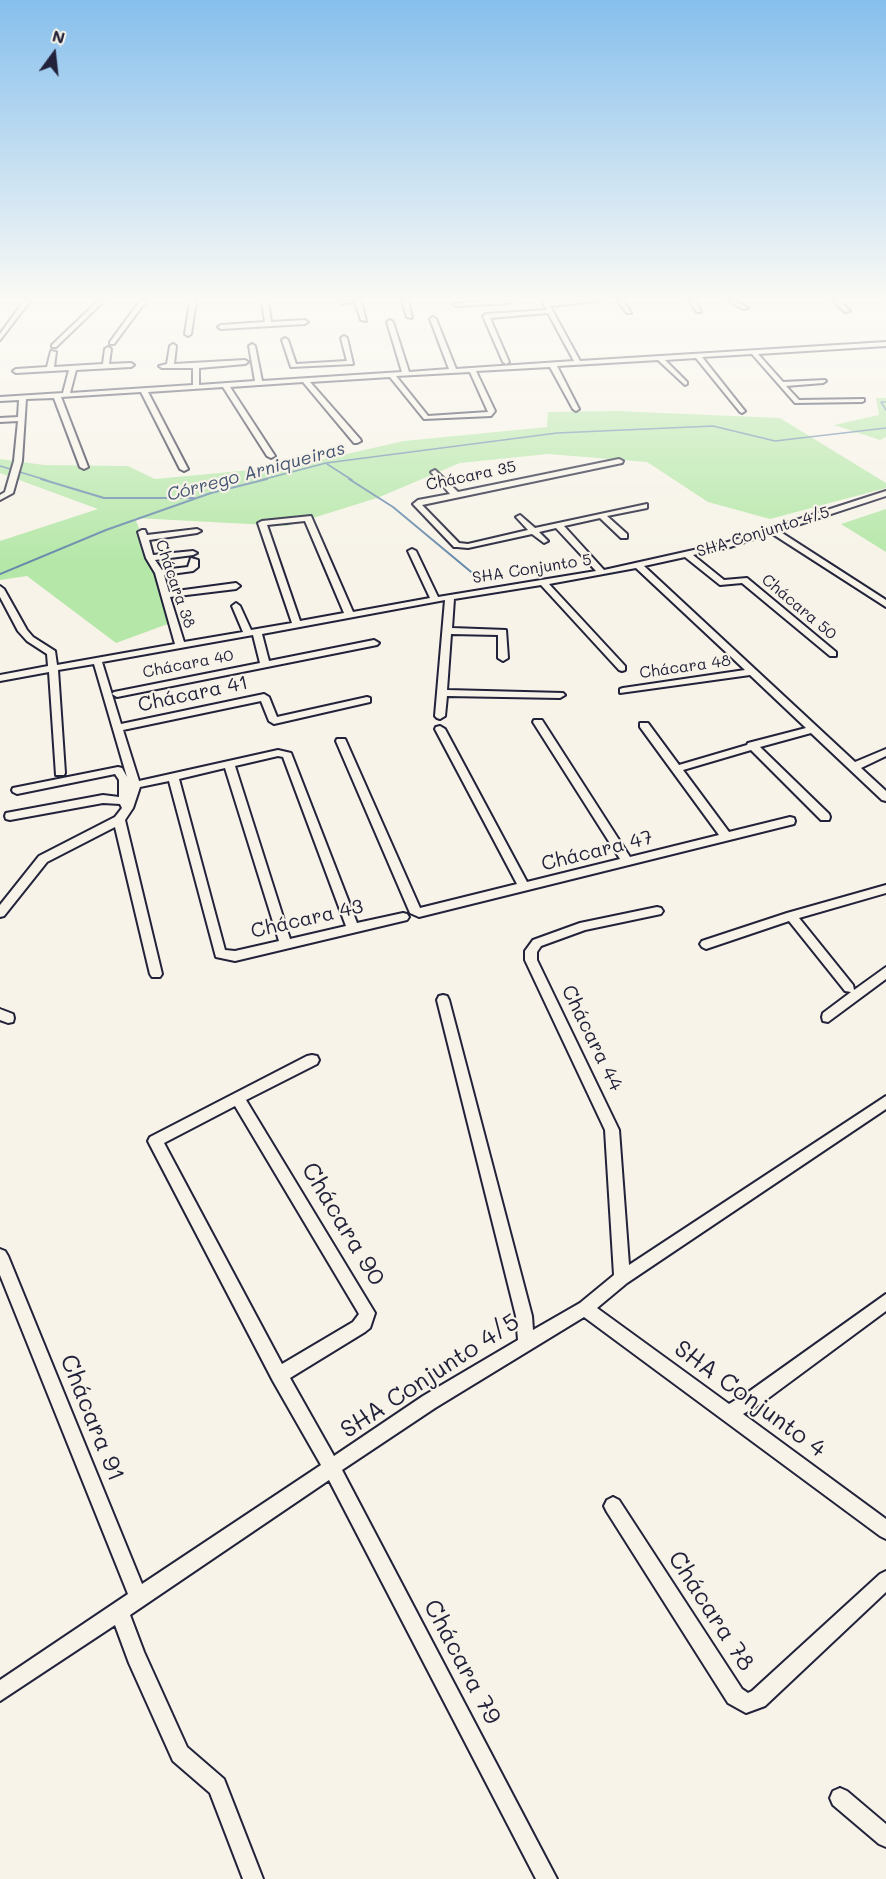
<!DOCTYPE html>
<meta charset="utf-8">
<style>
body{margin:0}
#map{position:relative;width:886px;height:1879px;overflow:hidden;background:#f7f3e8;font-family:Mali,sans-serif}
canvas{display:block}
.north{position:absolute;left:24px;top:24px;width:60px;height:60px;-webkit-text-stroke:4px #f7f3e8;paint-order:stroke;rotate:15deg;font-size:16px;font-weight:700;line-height:24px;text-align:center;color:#22223b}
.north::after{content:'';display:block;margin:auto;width:21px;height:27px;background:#22223b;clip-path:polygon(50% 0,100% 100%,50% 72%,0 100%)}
</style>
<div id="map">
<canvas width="886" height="1879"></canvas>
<div class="north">N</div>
</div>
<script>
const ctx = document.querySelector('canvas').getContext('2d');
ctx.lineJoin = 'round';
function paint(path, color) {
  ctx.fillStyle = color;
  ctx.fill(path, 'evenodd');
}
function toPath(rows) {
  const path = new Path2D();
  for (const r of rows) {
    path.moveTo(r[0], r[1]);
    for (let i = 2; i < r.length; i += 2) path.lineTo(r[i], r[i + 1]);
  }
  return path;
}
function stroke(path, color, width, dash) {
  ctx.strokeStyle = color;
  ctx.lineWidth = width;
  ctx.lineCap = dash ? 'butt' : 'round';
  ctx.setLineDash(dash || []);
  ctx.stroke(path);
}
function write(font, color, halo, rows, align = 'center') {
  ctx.font = font + ' Mali,sans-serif';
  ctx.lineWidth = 4.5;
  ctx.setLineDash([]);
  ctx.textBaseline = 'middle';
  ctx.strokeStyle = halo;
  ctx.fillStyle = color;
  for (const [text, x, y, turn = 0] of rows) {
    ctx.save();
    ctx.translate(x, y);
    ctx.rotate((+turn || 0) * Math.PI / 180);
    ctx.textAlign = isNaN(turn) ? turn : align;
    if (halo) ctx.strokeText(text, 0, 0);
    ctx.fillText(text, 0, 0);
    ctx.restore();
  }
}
paint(toPath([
 [876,398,886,398,886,437,880,440,834,425,879,415],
 [617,411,780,418,886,483,886,488,770,519,708,502,647,462,548,454,460,463,377,498,287,526,135,518,176,621,116,643,27,576,0,580,0,541,98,509,0,473,0,459,44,465,128,466,155,479,293,466,404,441,547,427,548,412],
 [886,509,886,552,841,524]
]), '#b5e7a8');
stroke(toPath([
 [886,402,881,402,886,410],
 [327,464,352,480],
 [0,466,46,480],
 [261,480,326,463,557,433,713,426,775,441,886,428]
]), '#668aaa', 1.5);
stroke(toPath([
 [41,479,104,498,194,498],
 [349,479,393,507,482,581],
 [0,574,106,530,211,493,267,479]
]), '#668aaa', 2);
const minor = toPath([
 [24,301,30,301,0,340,0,334,24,301],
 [98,301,104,301,56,347,52,347,52,345,98,301],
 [140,301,146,301,114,344,110,344,110,342,140,301],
 [190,301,196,301,191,334,188,336,185,334,190,301],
 [262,301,268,301,271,322,305,320,308,322,305,324,221,329,218,327,221,325,265,322,262,301],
 [339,301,361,301,366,321,361,320,355,302,341,304,339,301],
 [402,301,408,301,412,318,407,317,402,301],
 [484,301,512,301,509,303,456,306,453,304,484,301],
 [542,301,599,301,550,306,580,361,886,342,886,346,758,354,783,382,825,380,826,381,823,383,786,386,799,400,864,399,864,401,862,402,795,403,752,354,702,357,744,410,745,411,742,413,740,412,696,358,665,360,687,382,687,384,685,385,658,360,557,366,579,409,576,411,573,409,550,367,476,371,495,411,491,416,424,419,390,377,310,382,360,439,361,441,357,443,354,443,303,382,230,387,275,456,271,458,267,456,223,387,148,392,188,469,184,471,180,469,141,392,61,397,88,467,84,469,80,467,54,398,26,399,22,461,13,493,0,500,0,495,5,492,14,461,18,421,0,422,0,418,18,417,19,400,0,401,0,397,63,393,69,370,16,373,13,371,16,369,47,367,51,351,56,352,54,367,103,364,105,349,108,347,111,349,109,364,131,363,134,365,131,367,76,370,70,393,193,385,193,368,162,368,159,366,167,364,170,346,173,344,176,346,174,364,245,360,248,362,245,364,199,368,199,385,255,381,249,346,252,344,255,346,262,381,402,372,387,322,390,320,393,322,409,372,449,369,430,319,433,317,436,319,456,369,574,361,548,313,490,318,509,362,506,364,503,362,483,316,486,314,547,310,542,301],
 [470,372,488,412,428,416,396,376,470,372],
 [618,301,624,301,631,313,627,313,618,301],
 [689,301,695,301,701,312,697,312,689,301],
 [729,301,736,301,748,308,743,309,729,301],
 [834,301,840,301,850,311,845,312,834,301],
 [344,336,347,338,353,364,291,367,282,340,285,338,288,340,296,364,347,361,341,338,344,336],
 [619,459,623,461,622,463,422,505,459,543,468,544,528,530,516,517,520,515,535,528,647,504,647,508,607,516,627,534,627,538,621,538,600,518,564,526,604,570,725,543,886,491,886,496,779,531,886,600,886,607,771,533,730,547,693,555,724,580,747,578,836,652,836,656,830,656,742,583,720,585,685,557,644,566,855,762,886,749,886,756,861,768,886,791,886,801,882,800,811,733,760,747,829,814,830,817,829,820,821,820,751,750,683,770,729,832,790,817,794,818,795,821,794,824,419,917,410,913,336,741,337,739,345,739,346,741,420,908,517,884,435,729,436,727,440,726,445,729,527,882,620,859,533,722,534,720,542,720,630,857,719,835,640,727,640,723,648,723,679,765,747,745,748,743,806,728,750,675,620,693,620,689,623,688,745,670,636,568,549,584,625,666,625,670,622,671,619,670,541,585,454,599,452,628,506,630,508,658,503,661,498,658,498,635,451,634,447,690,563,693,565,695,560,698,447,696,445,716,440,719,437,718,435,716,445,600,262,634,269,661,374,640,379,643,377,645,117,697,112,694,114,692,260,663,253,635,102,662,121,724,264,694,269,697,277,717,367,697,370,698,370,702,274,724,269,721,261,701,123,730,139,781,278,750,291,753,357,923,403,913,407,914,409,917,407,920,235,961,216,957,169,781,140,787,133,808,125,820,162,974,160,977,152,977,150,974,115,827,47,862,4,916,0,917,0,905,39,856,115,817,122,808,120,804,103,803,10,820,6,819,5,816,6,813,103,795,119,797,119,780,115,774,17,794,13,792,12,790,13,788,118,767,122,768,127,777,94,664,58,670,65,773,64,775,56,775,49,672,0,681,0,675,48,666,47,654,27,641,18,631,0,597,0,586,4,589,27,630,33,637,55,651,57,665,175,644,155,573,146,558,138,532,142,530,145,530,147,535,197,529,201,531,197,533,149,540,153,555,193,551,197,553,193,555,155,560,162,570,188,567,191,558,198,560,198,567,193,571,164,575,169,592,236,583,240,586,236,589,170,597,184,642,243,632,232,606,236,603,240,606,251,630,292,623,258,523,262,521,311,516,353,612,430,598,408,551,412,549,416,551,438,597,596,571,556,528,539,532,548,541,544,543,532,534,468,548,457,547,454,547,413,504,418,500,450,494,431,472,435,470,458,492,619,459],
 [305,521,344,613,300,621,267,525,305,521],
 [278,756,283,757,346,926,290,939,235,766,278,756],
 [225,768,279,941,235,951,225,950,179,779,225,768],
 [886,885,886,893,799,918,853,985,854,990,886,967,886,979,828,1022,823,1021,822,1017,823,1013,851,992,845,991,789,921,706,949,702,947,700,944,702,941,787,913,886,885],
 [657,907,661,908,663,911,661,914,585,930,541,946,537,952,537,960,619,1130,629,1265,886,1096,886,1109,627,1283,597,1308,729,1404,747,1393,886,1294,886,1311,759,1405,743,1414,886,1519,886,1539,880,1536,584,1317,435,1408,342,1470,557,1879,536,1879,329,1480,130,1615,144,1652,187,1747,224,1779,263,1879,243,1879,210,1793,173,1761,129,1663,115,1625,0,1701,0,1680,128,1594,0,1275,0,1249,5,1251,8,1256,142,1584,321,1465,273,1381,150,1145,148,1141,150,1137,307,1056,312,1055,317,1056,319,1060,317,1064,246,1100,375,1313,370,1328,365,1332,290,1378,334,1456,423,1396,518,1340,516,1316,437,1000,439,996,443,995,447,996,449,1000,532,1316,533,1330,580,1303,614,1275,605,1130,525,960,525,951,533,940,580,923,657,907],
 [235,1106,359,1314,353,1322,282,1364,164,1143,235,1106],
 [0,1009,13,1014,14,1018,13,1022,8,1023,0,1020,0,1009],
 [613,1497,619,1500,742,1689,748,1693,752,1691,880,1574,886,1571,886,1592,765,1706,746,1713,728,1703,607,1512,604,1506,607,1500,613,1497],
 [840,1788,847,1791,886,1824,886,1847,879,1844,833,1805,830,1798,833,1791,840,1788]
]);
stroke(minor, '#22223b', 4);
paint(minor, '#f7f3e8');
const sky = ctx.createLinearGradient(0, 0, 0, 564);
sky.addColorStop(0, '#86bfed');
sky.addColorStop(0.53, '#fbfaf5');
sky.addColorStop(1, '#fbfaf500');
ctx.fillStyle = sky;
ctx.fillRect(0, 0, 886, 564);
write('16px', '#22223b', '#f7f3e8', [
 ["Chácara 35",471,476,-12],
 ["SHA Conjunto 4/5",763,532,-17],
 ["SHA Conjunto 5",532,569,-9],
 ["Chácara 38",175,584,71],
 ["Chácara 50",799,607,40],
 ["Chácara 40",188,664,-11],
 ["Chácara 48",685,667,-8]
]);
write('italic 18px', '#445672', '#f7f3e8', [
 ["Córrego Arniqueiras",256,472,-15]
]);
write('20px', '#22223b', '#f7f3e8', [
 ["Chácara 41",193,694,-12],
 ["Chácara 47",597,851,-14],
 ["Chácara 43",307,919,-13],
 ["Chácara 44",592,1038,64]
]);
write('24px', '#22223b', '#f7f3e8', [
 ["Chácara 90",343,1224,59],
 ["SHA Conjunto 4/5",430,1376,-33],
 ["SHA Conjunto 4",750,1399,36],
 ["Chácara 91",92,1418,68],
 ["Chácara 78",711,1611,57],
 ["Chácara 79",462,1662,62]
]);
</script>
